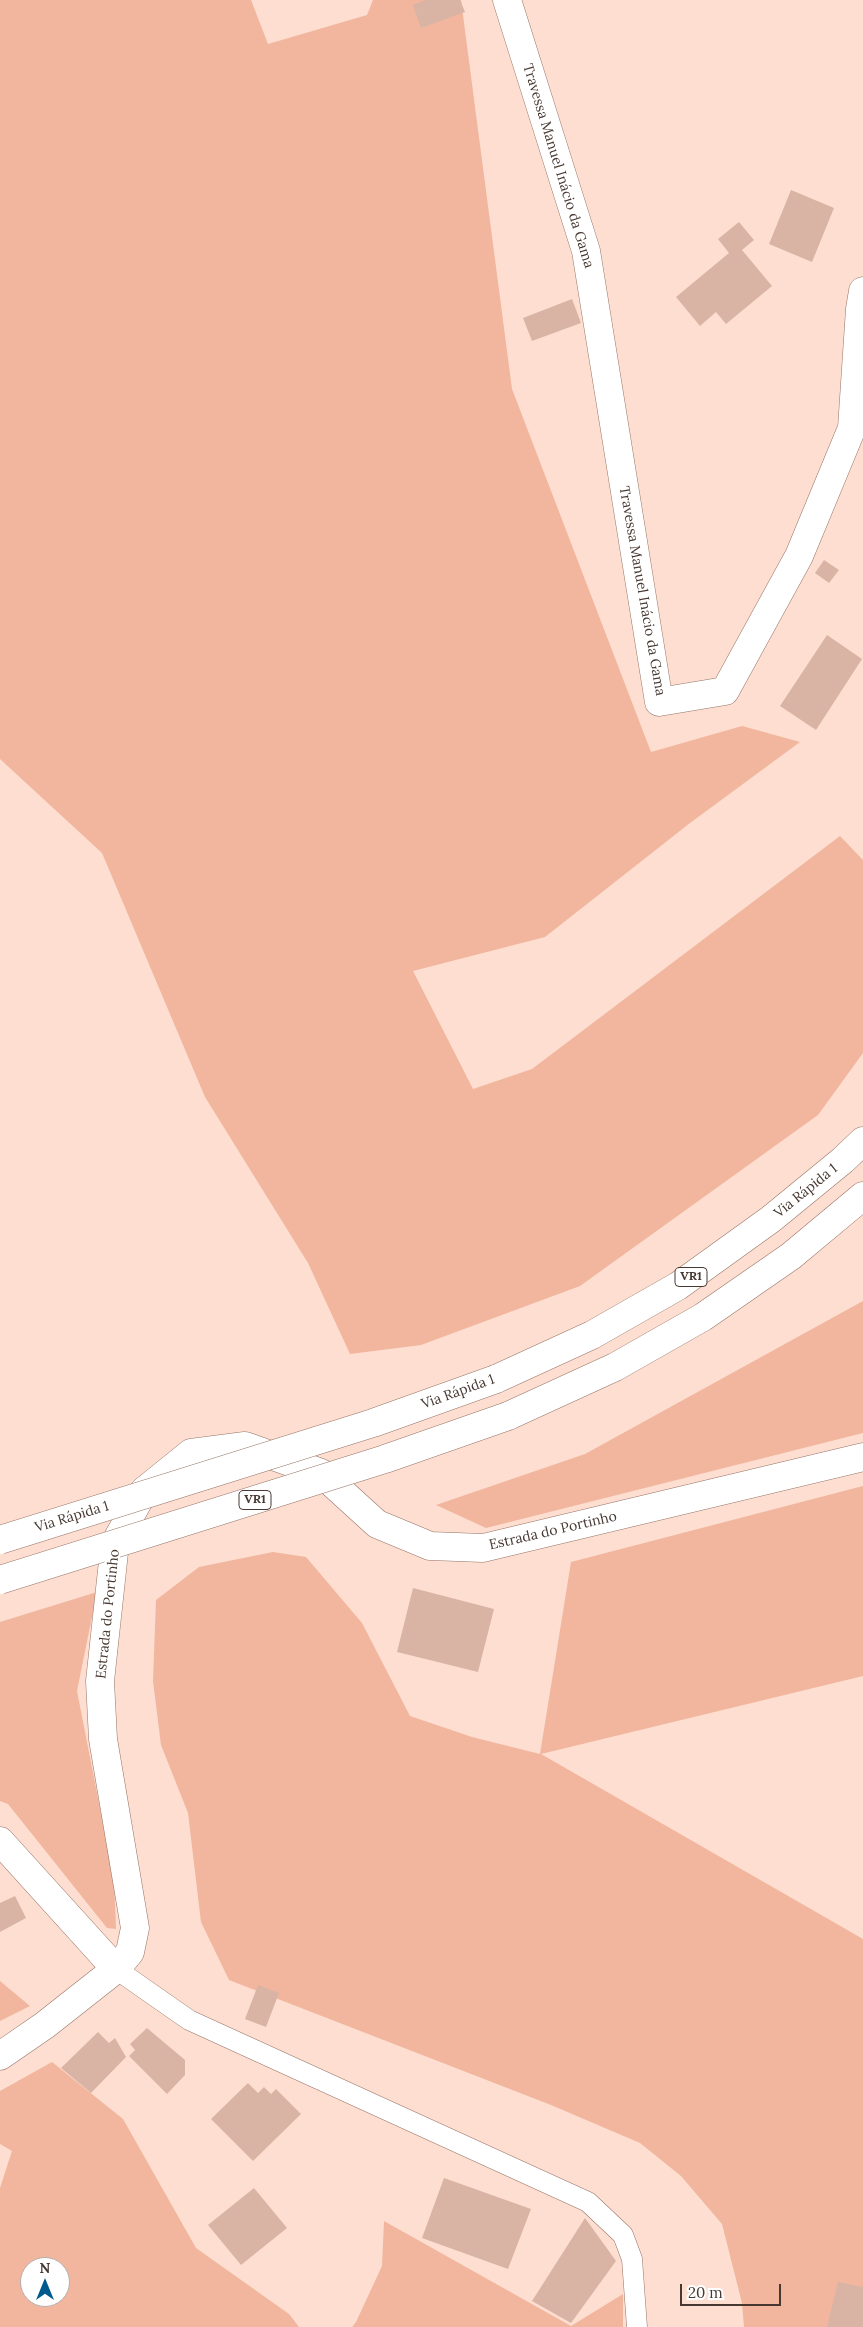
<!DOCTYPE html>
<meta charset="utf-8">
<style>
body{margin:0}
#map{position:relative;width:863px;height:2327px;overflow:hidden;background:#fdded1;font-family:Lora,serif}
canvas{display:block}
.north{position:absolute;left:20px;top:2257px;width:50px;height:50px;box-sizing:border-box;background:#fff;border:1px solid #b5afad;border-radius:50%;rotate:0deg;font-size:14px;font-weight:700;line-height:20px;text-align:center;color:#473831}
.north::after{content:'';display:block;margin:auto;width:18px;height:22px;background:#005b8c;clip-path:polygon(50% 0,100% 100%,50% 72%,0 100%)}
.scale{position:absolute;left:680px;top:2284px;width:101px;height:22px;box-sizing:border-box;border:2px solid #473831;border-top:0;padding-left:6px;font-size:15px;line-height:18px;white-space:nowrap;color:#473831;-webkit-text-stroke:4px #fff;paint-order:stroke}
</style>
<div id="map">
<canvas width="863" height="2327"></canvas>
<div class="north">N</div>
<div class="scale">20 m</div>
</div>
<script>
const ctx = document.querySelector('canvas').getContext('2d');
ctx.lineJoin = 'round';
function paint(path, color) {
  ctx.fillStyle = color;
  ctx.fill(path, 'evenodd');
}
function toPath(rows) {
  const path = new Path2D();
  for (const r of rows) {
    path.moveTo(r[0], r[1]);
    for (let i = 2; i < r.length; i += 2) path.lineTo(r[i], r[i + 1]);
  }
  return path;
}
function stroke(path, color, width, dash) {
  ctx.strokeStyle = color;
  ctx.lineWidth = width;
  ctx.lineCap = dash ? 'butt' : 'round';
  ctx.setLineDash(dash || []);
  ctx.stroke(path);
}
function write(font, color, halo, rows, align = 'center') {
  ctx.font = font + ' Lora,serif';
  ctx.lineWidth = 4.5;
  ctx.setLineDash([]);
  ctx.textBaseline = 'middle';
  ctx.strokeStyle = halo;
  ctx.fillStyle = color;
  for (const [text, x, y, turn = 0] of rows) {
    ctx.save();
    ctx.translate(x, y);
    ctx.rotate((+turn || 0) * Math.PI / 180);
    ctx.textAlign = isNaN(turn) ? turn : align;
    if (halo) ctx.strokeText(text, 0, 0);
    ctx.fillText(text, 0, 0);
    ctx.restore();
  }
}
paint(toPath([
 [0,0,251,0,268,44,367,15,373,0,461,0,512,389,651,752,742,726,800,742,690,823,545,937,413,971,473,1089,532,1069,840,836,863,860,863,1053,818,1115,580,1286,421,1345,350,1354,308,1263,205,1097,102,853,0,759],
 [863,1301,863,1433,486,1528,436,1505,585,1454],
 [863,1486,863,1676,541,1754,863,1939,863,2327,744,2327,742,2303,722,2224,681,2176,640,2143,551,2105,229,1980,201,1922,188,1813,161,1745,153,1681,156,1600,199,1567,273,1552,306,1557,362,1623,410,1716,472,1737,540,1754,571,1562],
 [97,1592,77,1691,114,1880,116,1929,107,1928,8,1804,0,1801,0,1622],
 [0,1981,30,2006,0,2021],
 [52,2062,123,2119,196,2248,289,2314,299,2327,0,2327,0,2188,12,2151,0,2144,0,2091],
 [30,2267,60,2267,60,2297,30,2297],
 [384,2221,571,2326,623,2294,623,2327,352,2327,356,2322,382,2266]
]), '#f1b69d');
paint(toPath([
 [426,0,460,0,465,12,421,28,413,5],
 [791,190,834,208,812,262,769,244],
 [739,222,754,240,742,250,772,286,726,324,716,312,700,326,676,297,729,253,718,239],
 [572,299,581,323,532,341,523,318],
 [824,560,839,570,829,583,815,573],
 [827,635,862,659,816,730,780,706],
 [413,1588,494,1609,478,1672,397,1652],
 [15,1896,26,1918,0,1932,0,1903],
 [258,1985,279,1993,266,2027,245,2019],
 [147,2028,185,2060,185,2075,167,2094,129,2056,135,2050,130,2044],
 [98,2032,109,2043,115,2038,126,2057,91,2093,61,2068],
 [248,2083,258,2093,264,2087,271,2094,276,2089,301,2114,253,2161,211,2119],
 [444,2178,531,2209,508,2269,422,2238],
 [254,2188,287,2228,241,2265,208,2225],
 [585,2218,616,2261,571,2323,532,2301],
 [838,2282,863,2287,863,2327,827,2327]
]), '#d9b4a4');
const lane = toPath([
 [116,1969,189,2020,588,2202,623,2235,632,2259,637,2327]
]);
const street = toPath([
 [507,0,586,251,659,702,725,691,799,556,852,428,860,309,863,291],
 [0,1841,116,1969]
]);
const secondary = toPath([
 [0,2056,45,2025,116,1969,130,1952,135,1928,103,1739,100,1681,115,1543,144,1491,191,1453,245,1446,321,1473,377,1524,430,1546,483,1548,863,1457]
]);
const highway = toPath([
 [496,1379,592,1335,678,1286,771,1219,843,1160,863,1141],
 [508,1416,615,1367,703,1317,791,1256,863,1196]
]);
stroke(lane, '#967465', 21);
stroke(street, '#967465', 29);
stroke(secondary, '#967465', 29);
stroke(highway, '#967465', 29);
stroke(lane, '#fff', 20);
stroke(street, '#fff', 28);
stroke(secondary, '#fff', 28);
stroke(highway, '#fff', 28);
const highwayBridge = toPath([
 [0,1540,373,1423,496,1379],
 [0,1580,385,1459,508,1416]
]);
stroke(highwayBridge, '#967465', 29, []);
stroke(highwayBridge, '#fff', 28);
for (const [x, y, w] of [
 [691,1277,32],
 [255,1500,32]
]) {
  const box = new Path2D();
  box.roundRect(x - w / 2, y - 9.5, w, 19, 4);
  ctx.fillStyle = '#fff';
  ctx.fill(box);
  stroke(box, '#473831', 1);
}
write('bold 12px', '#473831', null, [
 ["VR1",691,1277],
 ["VR1",255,1500]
]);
write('14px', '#473831', '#fff', [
 ["Travessa Manuel Inácio da Gama",558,166,73],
 ["Travessa Manuel Inácio da Gama",642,591,80],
 ["Via Rápida 1",806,1191,-39],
 ["Via Rápida 1",458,1392,-20],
 ["Via Rápida 1",72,1517,-17],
 ["Estrada do Portinho",553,1531,-13],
 ["Estrada do Portinho",108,1614,-84]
]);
</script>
